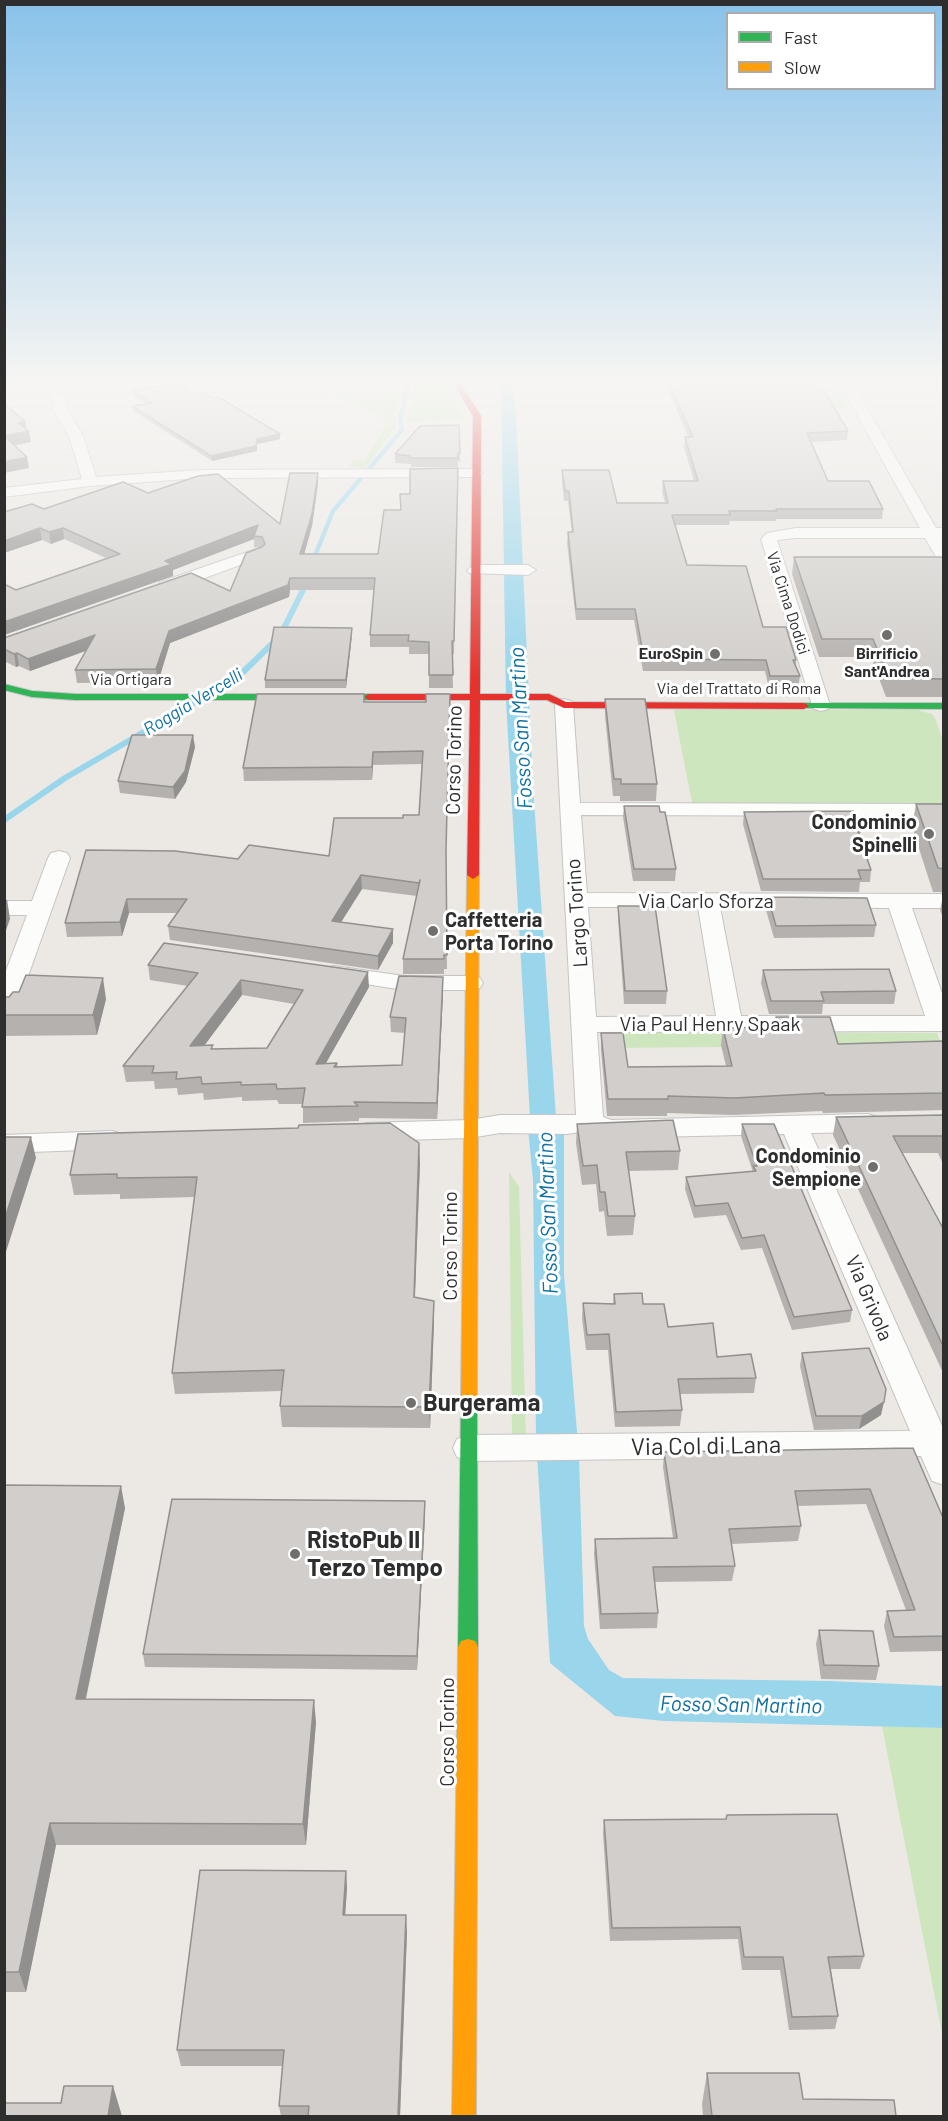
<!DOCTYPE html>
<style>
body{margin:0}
#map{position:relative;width:948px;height:2121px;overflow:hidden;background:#ece8e4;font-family:Barlow,sans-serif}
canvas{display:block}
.frame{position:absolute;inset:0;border:6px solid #2e2e2e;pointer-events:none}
.legend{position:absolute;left:726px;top:12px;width:210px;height:78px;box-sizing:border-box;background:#fff;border:2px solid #ababab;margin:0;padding:8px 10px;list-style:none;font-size:18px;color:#2e2e2e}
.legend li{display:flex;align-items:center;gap:12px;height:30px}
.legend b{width:30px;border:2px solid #ababab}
</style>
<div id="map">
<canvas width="948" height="2121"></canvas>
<div class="frame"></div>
<ul class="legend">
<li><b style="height:8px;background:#30b455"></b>Fast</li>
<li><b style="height:8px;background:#ff9f0a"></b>Slow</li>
</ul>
</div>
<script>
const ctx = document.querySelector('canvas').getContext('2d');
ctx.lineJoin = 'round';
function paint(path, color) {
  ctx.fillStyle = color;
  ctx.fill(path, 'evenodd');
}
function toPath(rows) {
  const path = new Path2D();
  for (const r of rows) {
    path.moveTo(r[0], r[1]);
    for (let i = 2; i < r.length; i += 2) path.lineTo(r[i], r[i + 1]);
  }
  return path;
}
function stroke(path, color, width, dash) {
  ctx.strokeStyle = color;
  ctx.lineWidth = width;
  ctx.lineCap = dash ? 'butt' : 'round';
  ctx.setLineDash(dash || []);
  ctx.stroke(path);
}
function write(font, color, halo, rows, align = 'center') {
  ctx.font = font + ' Barlow,sans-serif';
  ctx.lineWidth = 6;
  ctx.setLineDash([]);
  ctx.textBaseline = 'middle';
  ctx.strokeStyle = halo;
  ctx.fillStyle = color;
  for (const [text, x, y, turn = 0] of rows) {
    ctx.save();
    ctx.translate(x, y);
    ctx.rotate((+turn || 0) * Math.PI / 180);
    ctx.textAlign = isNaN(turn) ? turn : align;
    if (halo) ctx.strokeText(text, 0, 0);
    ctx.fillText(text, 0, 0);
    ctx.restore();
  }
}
paint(toPath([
 [306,382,323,382,361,400,401,392,396,415,396,428,364,469,349,466,354,460,365,460,387,423,380,418,383,417,313,382],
 [415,382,446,383,453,394,458,411,466,420,405,422,413,401],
 [836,385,849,409,827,409,814,386],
 [674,710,917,710,932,714,936,720,943,741,943,805,692,803],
 [621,1032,937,1033,941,1045,606,1048,616,1033],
 [509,1172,519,1187,526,1441,512,1436],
 [882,1726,943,1728,943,2039]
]), '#cee6be');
paint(toPath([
 [501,382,513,382,516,416,533,786,556,1117,564,1128,564,1274,579,1456,584,1626,588,1639,609,1670,623,1678,829,1681,943,1686,943,1728,664,1721,615,1716,550,1663,536,1439,533,1180,528,1128,530,1117,506,701]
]), '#99d6ec');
stroke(toPath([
 [312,563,333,511,402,430,400,418,409,382]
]), '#99d6ec', 4.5);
stroke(toPath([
 [4,820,65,778,238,677,280,636,307,582]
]), '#99d6ec', 6);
const street = toPath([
 [35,382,48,382,66,400,68,411,83,436,96,477,201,470,476,469,483,473,476,477,201,478,90,486,4,497,4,488,82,479,69,436,54,411,53,401,35,382],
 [839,382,852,382,936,528,944,528,944,538,941,538,944,542,944,562,938,560,925,538,796,538,777,540,830,705,828,709,821,711,814,709,812,705,761,539,767,533,796,528,920,528,839,382],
 [256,549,262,551,264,554,262,557,172,590,166,591,158,586,160,582,256,549],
 [475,565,528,565,536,570,528,575,469,573,467,570,475,565],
 [564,699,571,701,573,705,580,803,944,804,944,816,581,815,587,893,944,894,944,908,912,908,944,999,944,1031,597,1032,603,1117,611,1120,868,1114,877,1117,881,1123,877,1129,868,1132,811,1133,944,1430,944,1485,932,1481,921,1456,469,1461,457,1457,453,1448,457,1439,469,1435,910,1431,784,1134,608,1138,588,1131,567,1134,500,1133,470,1138,367,1141,358,1138,354,1132,358,1126,367,1123,470,1120,500,1115,576,1115,555,705,557,701,564,699],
 [588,907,698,907,716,1016,596,1017,588,907],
 [720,907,889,908,925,1016,741,1016,720,907],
 [59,851,67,853,70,858,16,1010,13,1015,4,1017,4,976,27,915,4,915,4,901,32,901,48,858,51,853,59,851],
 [334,966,404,976,471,976,480,978,483,983,480,988,471,990,404,990,326,978,322,973,326,968,334,966],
 [112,1131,122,1134,125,1140,122,1146,112,1149,4,1153,4,1135,112,1131]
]);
const fast = toPath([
 [4,684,32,691,75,694,369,694,374,697,369,700,75,700,32,697,4,690,4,684],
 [804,703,944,703,944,709,800,708,800,704,804,703],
 [469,1391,475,1392,477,1397,478,1647,475,1653,468,1655,461,1653,458,1647,461,1397,463,1392,469,1391]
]);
const slow = toPath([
 [473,871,479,875,477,1397,475,1402,469,1403,463,1402,461,1397,467,875,473,871],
 [468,1639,475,1641,478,1647,476,2116,452,2116,458,1647,461,1641,468,1639]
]);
const jam = toPath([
 [453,382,459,382,481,416,480,694,549,694,566,702,804,703,809,706,804,709,564,708,547,700,480,700,479,875,473,879,467,875,470,700,369,700,364,697,369,694,470,694,473,416,453,382]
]);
stroke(street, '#c5c4c5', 2);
stroke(fast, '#c5c4c5', 2);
stroke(slow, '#c5c4c5', 2);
stroke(jam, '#c5c4c5', 2);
paint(street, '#fcfcfb');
paint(fast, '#30b455');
paint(slow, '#ff9f0a');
paint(jam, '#e5322d');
paint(toPath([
 [665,382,819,382,848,431,847,440,811,442,828,481,883,509,882,519,776,519,776,521,730,521,729,525,675,525,687,565,763,627,796,660,796,666,800,676,798,688,769,688,765,671,643,671,634,620,576,620,567,543,568,532,572,532,568,501,564,501,562,480,562,470,617,503,665,503,662,491,663,481,694,481,684,447,685,437,688,437],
 [133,391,193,394,280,439,257,444,257,451,212,461,133,411,132,406,147,404,134,396],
 [459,425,460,462,458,461,458,467,411,467,411,464,395,463,395,454],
 [458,468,454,654,452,654,453,688,429,688,429,654,409,654,409,647,370,647,370,635,374,590,290,590,289,597,170,643,158,682,77,683,75,670,86,651,30,671,19,666,16,667,4,661,4,638,230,591,260,548,254,547,254,539,173,570,173,576,4,635,4,584,16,590,106,558,64,539,51,544,42,540,4,553,4,512,44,509,148,493,280,524,318,473,318,484,312,526,304,554,378,554,401,510,400,494,410,494],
 [794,557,944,560,944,697,886,697,871,657,819,657,792,574],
 [352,635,346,688,265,688,265,680],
 [605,699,657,784,656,801,620,801,620,796,613,796,605,715],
 [365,702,426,702,446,863,447,969,444,969,444,974,403,974,403,959,417,896,362,889,341,922,393,943,378,970,170,940,168,926,177,913,129,913,122,936,67,937,65,923,86,850,238,859,329,856,403,818,419,815,422,764,373,765,372,780,244,781,243,768],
 [195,747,186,782,175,799,120,793,118,781],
 [916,804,944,804,944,892,933,892,912,827],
 [624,806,660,812,676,869,675,881,633,881,623,817],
 [744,812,860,832,860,837,871,870,870,882,860,882,859,892,761,891,743,824],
 [944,892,944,920,940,910],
 [768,897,876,925,874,937,774,938,766,910],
 [618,906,667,991,666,1004,624,1004,618,918],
 [148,965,369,987,326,1063,337,1063,338,1067,402,1065,405,1033,391,1032,390,1017,443,992,437,1119,359,1118,359,1121,303,1123,303,1104,279,1104,277,1100,242,1101,242,1097,204,1100,203,1093,178,1095,177,1088,155,1089,154,1081,126,1082,123,1066,188,986,150,980],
 [242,995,294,1004,267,1048,214,1049,204,1046],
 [763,970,896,991,894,1004,823,1004,822,1014,769,1014,761,983],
 [4,997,106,999,97,1035,4,1036],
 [776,1017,838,1044,944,1041,944,1110,823,1113,822,1111,733,1115,667,1113,667,1116,607,1116,601,1050,601,1033,628,1067,726,1066,721,1045,723,1028,775,1027],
 [944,1115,944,1166,938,1153,902,1153,944,1230,944,1375,833,1135,836,1117],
 [577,1124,680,1151,678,1170,628,1171,635,1216,633,1235,607,1236,604,1211,599,1212,596,1184,582,1185,576,1143],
 [742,1124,852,1310,850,1322,792,1330,762,1248,741,1250,726,1215,694,1218,685,1189,686,1177,753,1172,741,1136],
 [420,1163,415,1298,434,1322,430,1428,282,1427,280,1406,282,1391,175,1394,172,1373,195,1197,120,1199,120,1194,74,1195,70,1175],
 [614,1294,643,1304,668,1327,717,1357,756,1378,754,1393,680,1394,682,1410,680,1426,615,1427,608,1350,586,1350,582,1318,583,1303,613,1304],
 [802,1353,881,1415,859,1429,814,1430,800,1366],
 [913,1448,944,1520,944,1651,890,1652,884,1626,887,1611,906,1610,866,1504,797,1506,801,1526,798,1541,731,1544,735,1566,732,1581,655,1582,658,1613,657,1628,600,1629,594,1554,595,1539,673,1538,663,1467,664,1452],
 [4,1485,125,1508,86,1699,316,1722,306,1845,56,1845,26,1992,4,1992],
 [425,1515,417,1670,145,1667,143,1654],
 [819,1630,879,1666,876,1680,821,1679,816,1644],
 [604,1820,864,1956,860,1969,831,1969,838,2016,835,2029,789,2030,780,1970,742,1970,738,1939,610,1941,603,1833],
 [346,1871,347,1888,345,1915,407,1932,400,2116,281,2116,279,2106,282,2066,181,2066,177,2050],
 [707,2073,803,2099,896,2116,703,2116,702,2104]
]), '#b4b1af');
paint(toPath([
 [25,421,27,432,18,423],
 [29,431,31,442,6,447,4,436],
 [280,434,280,439,257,444,257,451,212,461,211,456,257,439],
 [27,457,29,468,4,473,4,462],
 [318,473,318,484,312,526,301,566,300,554],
 [258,525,254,536,254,539,173,570,173,576,4,635,4,622],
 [40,528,42,540,4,553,4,541],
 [63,528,64,539,51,544,49,532],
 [290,578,290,590,289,597,170,643,158,682,156,669,169,631],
 [352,628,352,635,346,688,346,680],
 [95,635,96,647,30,671,28,659],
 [17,653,19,666,16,667,14,654],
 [193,735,195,747,186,782,175,799,173,787],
 [373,752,373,765,372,780,372,767],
 [361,875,362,889,333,935,332,921],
 [7,899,10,919,4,936,4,905],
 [127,899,129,913,122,936,120,922],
 [393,929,393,943,378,970,378,956],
 [368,972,369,987,317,1079,316,1064],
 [443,977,443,992,437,1119,437,1103],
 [103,978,106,999,97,1035,93,1015],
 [241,980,242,995,192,1062,190,1046],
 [31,1137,36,1158,4,1258,4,1221],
 [419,1143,420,1163,414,1318,414,1297],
 [434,1301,434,1322,430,1428,429,1407],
 [884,1402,881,1415,859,1429,862,1416],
 [121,1486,125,1508,81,1721,76,1699],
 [425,1501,425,1515,417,1670,417,1656],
 [314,1700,316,1722,306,1845,303,1824],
 [50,1823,56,1845,26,1992,19,1972],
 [346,1871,347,1888,344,1932,343,1915],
 [406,1915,407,1932,400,2116,398,2116],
 [113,2086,122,2116,108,2116]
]), '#92908e');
const building = toPath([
 [669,382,819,382,848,431,807,433,828,481,869,481,883,509,776,509,777,511,729,511,730,515,672,515,687,565,746,566,763,627,786,627,796,660,793,660,800,676,770,676,766,660,644,659,635,609,576,609,568,532,573,532,569,491,565,491,562,470,609,470,617,503,668,503,663,481,698,481,685,437,693,437,669,382],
 [174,383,193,394,203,392,213,398,218,397,280,434,257,439,256,446,211,456,132,406,152,403,133,391,174,383],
 [4,404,25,421,18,423,29,431,4,436,4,404],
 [459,425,460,453,458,453,458,458,410,458,410,456,395,454,420,426,459,425],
 [4,436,27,457,4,462,4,436],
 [458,468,454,641,452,641,453,675,429,675,429,642,408,641,409,635,370,635,375,578,290,578,288,585,169,631,156,669,75,670,95,635,28,659,17,653,14,654,4,649,4,638,191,573,230,591,246,553,262,547,265,544,262,537,254,536,258,525,165,561,172,564,4,622,4,584,16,590,120,554,63,528,49,532,40,528,4,541,4,512,32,504,44,509,123,482,148,493,198,476,218,474,280,524,290,473,318,473,312,514,300,554,378,554,384,510,401,510,400,494,410,494,410,469,458,468],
 [794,557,942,557,944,560,944,679,889,678,873,639,822,639,794,557],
 [274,627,352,628,346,680,265,680,274,627],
 [257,694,364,694,364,702,426,702,426,694,450,694,446,849,447,955,444,955,444,959,403,959,420,880,419,883,361,875,332,921,393,929,378,956,168,926,187,899,127,899,120,922,65,923,86,850,175,851,238,859,249,845,329,856,334,818,403,818,403,815,419,815,423,751,373,752,372,767,243,768,257,694],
 [605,699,645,699,657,784,621,784,621,779,614,779,605,699],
 [132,735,193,735,185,771,173,787,118,781,132,735],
 [916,804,944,804,944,869,938,868,916,804],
 [624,806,659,806,660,812,665,812,676,869,634,869,624,806],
 [853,811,860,832,858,832,871,870,858,870,861,879,763,879,744,812,853,811],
 [768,897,867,898,876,925,776,926,768,897],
 [618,906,655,906,667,991,625,991,618,906],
 [164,943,368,972,316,1064,337,1063,334,1067,402,1065,406,1018,390,1017,399,976,443,977,437,1103,354,1102,358,1106,302,1107,305,1088,277,1089,276,1084,241,1085,241,1082,202,1084,201,1077,176,1079,177,1072,152,1073,154,1066,123,1066,198,973,148,965,164,943],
 [241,980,303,990,267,1048,211,1049,213,1045,190,1046,241,980],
 [889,969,896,991,821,992,824,1001,771,1001,763,970,889,969],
 [26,975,103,978,93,1015,4,1015,4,997,9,997,13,992,19,992,26,975],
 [776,1017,830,1017,838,1044,944,1041,944,1093,825,1095,824,1093,735,1098,668,1096,668,1099,608,1099,601,1033,623,1033,628,1067,732,1066,723,1028,779,1027,776,1017],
 [944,1115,944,1139,942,1136,893,1136,944,1230,944,1348,836,1117,944,1115],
 [673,1120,680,1151,626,1152,635,1216,608,1216,605,1192,600,1192,597,1165,583,1166,577,1124,673,1120],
 [390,1123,419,1143,414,1297,434,1301,429,1407,280,1406,284,1370,172,1373,197,1177,117,1178,117,1174,70,1175,78,1134,298,1128,299,1125,390,1123],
 [742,1124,774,1124,852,1310,794,1317,764,1235,742,1238,728,1203,695,1206,686,1177,756,1171,753,1166,757,1166,742,1124],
 [4,1137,31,1137,4,1221,4,1137],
 [642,1293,643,1304,664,1304,668,1327,713,1323,717,1357,751,1354,756,1378,678,1379,682,1410,616,1412,609,1334,587,1335,583,1303,615,1304,614,1294,642,1293],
 [869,1348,886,1389,884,1402,862,1416,816,1416,802,1353,869,1348],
 [913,1448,944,1520,944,1636,894,1637,887,1611,915,1610,870,1489,795,1491,801,1526,729,1529,735,1566,653,1567,658,1613,601,1614,595,1539,677,1538,664,1452,913,1448],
 [4,1485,121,1486,76,1699,314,1700,303,1824,50,1823,19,1972,4,1972,4,1485],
 [172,1499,425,1501,417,1656,143,1654,172,1499],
 [819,1630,873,1631,879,1666,824,1665,819,1630],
 [837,1814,864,1956,828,1957,838,2016,792,2017,783,1957,744,1957,740,1927,612,1928,604,1820,726,1819,727,1815,837,1814],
 [200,1870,346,1871,343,1915,406,1915,398,2116,308,2116,309,2106,279,2106,284,2050,177,2050,200,1870],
 [707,2073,799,2073,803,2099,894,2100,896,2116,712,2116,707,2073],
 [64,2086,113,2086,108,2116,4,2116,4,2103,61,2103,64,2086]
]);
paint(building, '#d1cecb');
stroke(building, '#92908e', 1.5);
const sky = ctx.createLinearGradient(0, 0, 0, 679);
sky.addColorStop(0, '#88c2ea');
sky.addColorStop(0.56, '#f6f5f3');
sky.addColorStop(1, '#f6f5f300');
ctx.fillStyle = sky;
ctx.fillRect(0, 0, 948, 679);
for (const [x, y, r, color] of [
 [887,635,6,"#706f6e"],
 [715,654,6,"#706f6e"],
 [929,834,6,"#706f6e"],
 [433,931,6,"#706f6e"],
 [873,1167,6,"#706f6e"],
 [411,1403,6,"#706f6e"],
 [295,1554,6,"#706f6e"]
]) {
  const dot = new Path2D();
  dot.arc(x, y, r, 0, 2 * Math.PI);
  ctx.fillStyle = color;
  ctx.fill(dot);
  stroke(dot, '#fff', 2);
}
write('16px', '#2e2e2e', '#fff', [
 ["Via Cima Dodici",788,603,72],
 ["Via Ortigara",131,680],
 ["Via del Trattato di Roma",739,689]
]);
write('bold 16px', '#2e2e2e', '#fff', [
 ["EuroSpin",703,654],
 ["Birrificio",887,654,"center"],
 ["Sant'Andrea",887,672,"center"]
], 'right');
write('italic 18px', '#0d6fa3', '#fff', [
 ["Roggia Vercelli",193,702,-31]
]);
write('20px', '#2e2e2e', '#fff', [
 ["Corso Torino",454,760,-89],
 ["Via Carlo Sforza",706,901],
 ["Largo Torino",577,913,-94],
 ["Via Paul Henry Spaak",710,1024],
 ["Corso Torino",450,1246,-90],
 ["Via Grivola",869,1298,67],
 ["Corso Torino",447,1732,-90]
]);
write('bold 20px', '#2e2e2e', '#fff', [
 ["Condominio",917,822],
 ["Spinelli",917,845],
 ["Caffetteria",445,920,"left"],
 ["Porta Torino",445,943,"left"],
 ["Condominio",861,1156],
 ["Sempione",861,1179]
], 'right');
write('italic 21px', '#0d6fa3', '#fff', [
 ["Fosso San Martino",521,728,-93],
 ["Fosso San Martino",548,1213,-92],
 ["Fosso San Martino",741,1705,1]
]);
write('bold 24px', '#2e2e2e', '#fff', [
 ["Burgerama",423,1403],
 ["RistoPub Il",307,1540],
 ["Terzo Tempo",307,1568]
], 'left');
write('24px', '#2e2e2e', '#fff', [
 ["Via Col di Lana",706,1446,-1]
]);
</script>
